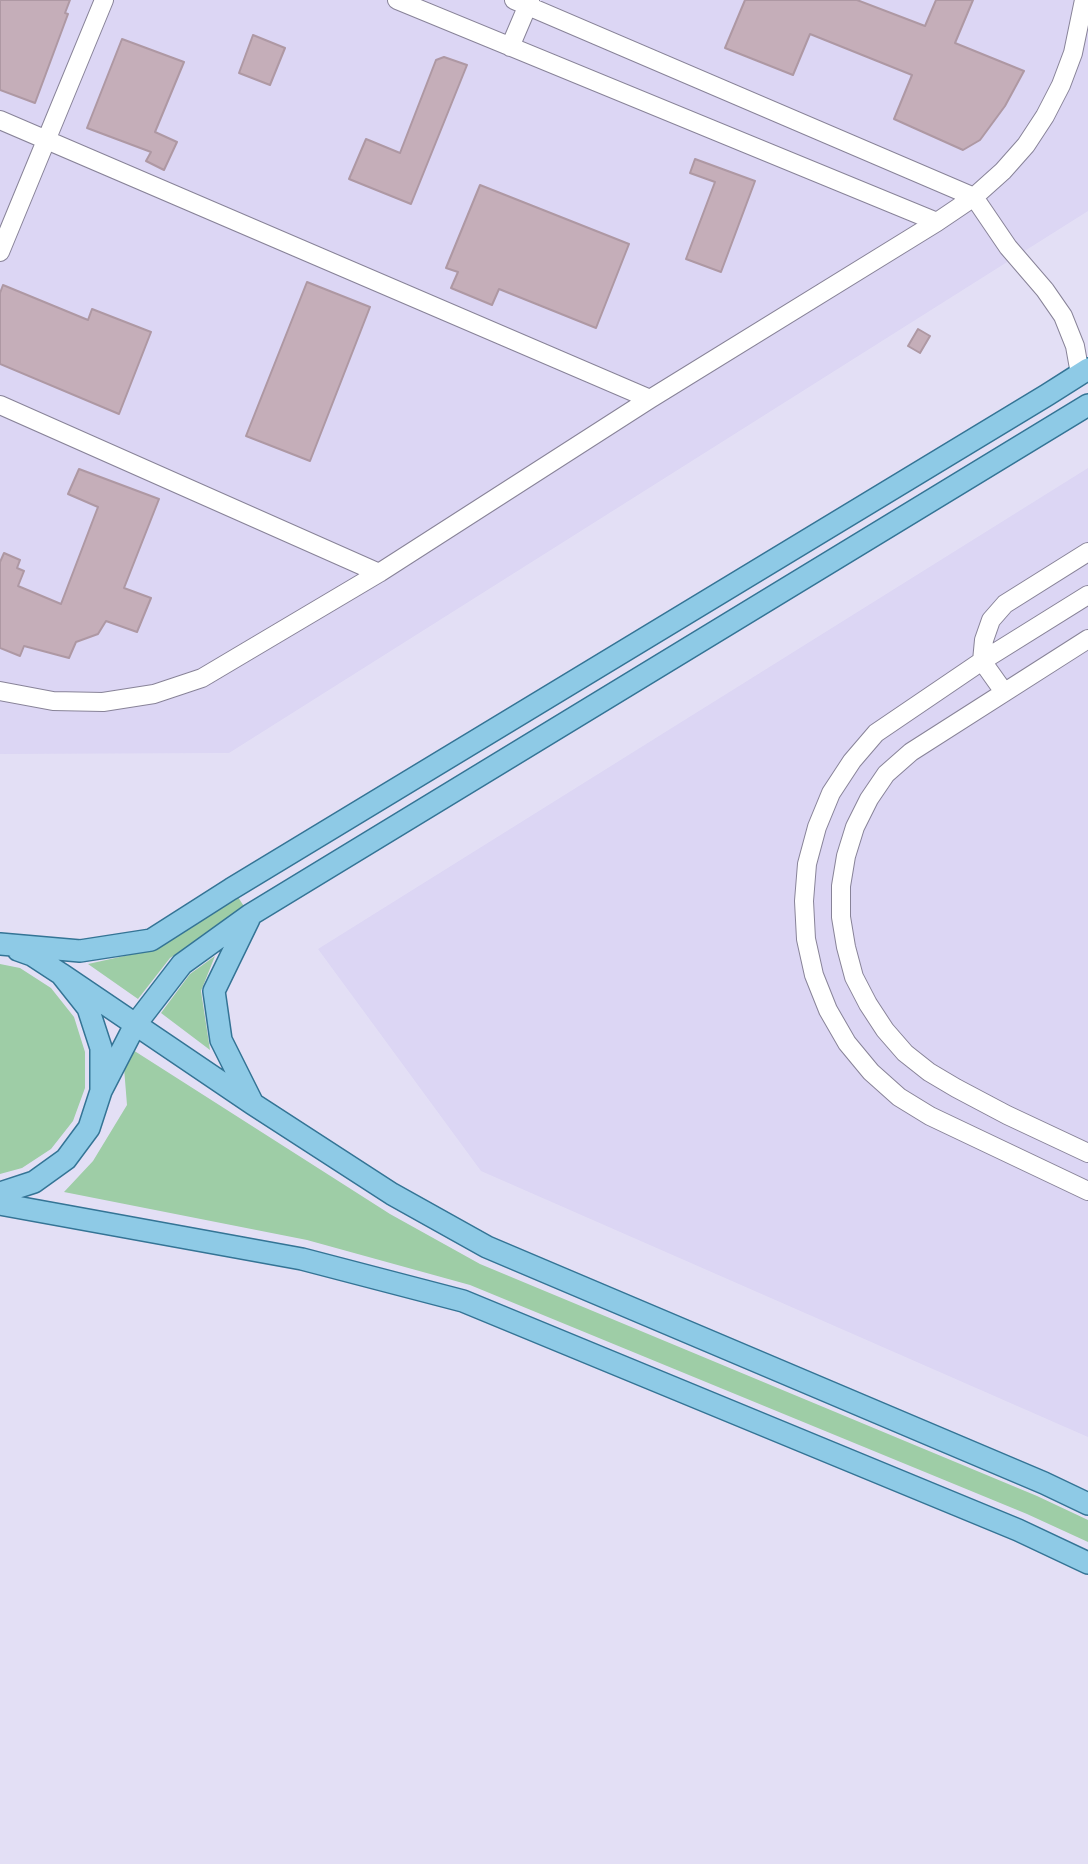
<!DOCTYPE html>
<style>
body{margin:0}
canvas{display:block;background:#e3dff5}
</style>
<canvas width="1088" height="1864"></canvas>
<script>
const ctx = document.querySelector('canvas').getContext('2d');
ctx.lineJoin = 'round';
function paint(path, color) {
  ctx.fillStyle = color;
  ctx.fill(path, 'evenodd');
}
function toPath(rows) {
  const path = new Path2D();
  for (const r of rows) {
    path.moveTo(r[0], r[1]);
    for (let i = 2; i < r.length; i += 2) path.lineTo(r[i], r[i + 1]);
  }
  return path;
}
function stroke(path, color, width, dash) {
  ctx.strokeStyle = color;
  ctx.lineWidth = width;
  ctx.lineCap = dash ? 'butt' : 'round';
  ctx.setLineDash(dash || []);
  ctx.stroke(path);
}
paint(toPath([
 [0,0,1088,0,1088,211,229,753,0,754],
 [1088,468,1088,1437,481,1171,318,949]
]), '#dcd6f4');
paint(toPath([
 [238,897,245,908,170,958,138,999,88,964,156,949],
 [215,956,201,991,210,1050,161,1013,190,974],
 [0,964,20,968,51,988,74,1017,85,1052,85,1088,73,1121,51,1149,22,1168,0,1174],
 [122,1043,390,1214,480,1264,1037,1496,1088,1520,1088,1542,1027,1514,470,1285,307,1240,64,1192,93,1161,127,1105]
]), '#9ecda6');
const building = toPath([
 [0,0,70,0,65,13,68,14,35,103,0,90,0,0],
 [745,0,857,0,925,26,936,0,973,0,955,43,1024,71,1005,106,980,140,963,150,894,119,912,75,810,34,793,75,725,48,745,0],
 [253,35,285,48,270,85,239,73,253,35],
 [122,39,184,62,155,132,177,142,164,170,146,161,151,152,87,128,122,39],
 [444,57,467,65,411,204,349,179,366,139,400,153,436,60,444,57],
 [695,159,755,181,721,272,686,259,715,182,690,173,695,159],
 [480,185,629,244,596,328,499,289,492,305,451,288,458,272,446,268,480,185],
 [307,282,370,307,310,461,246,436,307,282],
 [3,285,88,320,92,309,151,332,119,414,0,364,0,293,3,285],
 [918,329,930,336,920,353,908,346,918,329],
 [79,469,159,499,124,588,151,598,137,632,106,621,98,634,76,642,69,658,24,646,20,656,0,648,0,562,4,553,20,560,17,568,24,571,18,586,61,604,98,507,68,494,79,469]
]);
paint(building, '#c5aeb9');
stroke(building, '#ae98a3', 2);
const minor = toPath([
 [397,0,937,222],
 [514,0,974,197,1008,247,1045,290,1063,316,1075,346,1080,374],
 [510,47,530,0],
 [0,120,650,399],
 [0,252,104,0],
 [0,405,379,573],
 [1088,595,982,661,876,733,852,761,831,793,817,827,807,864,804,901,806,939,814,975,828,1010,847,1043,871,1072,899,1097,930,1116,1088,1191],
 [1088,639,911,752,886,774,869,799,855,827,846,856,841,886,841,917,846,947,854,977,868,1004,885,1030,905,1053,929,1072,956,1088,1007,1115,1088,1153],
 [0,691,53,701,103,702,154,694,202,678,379,573,650,399,937,222,974,197,1003,171,1026,145,1045,116,1061,85,1073,53,1084,0],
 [1004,692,982,661,984,640,991,620,1005,604,1088,552]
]);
const major = toPath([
 [249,919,214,991,221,1040,252,1102],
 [0,944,80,951,151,940,231,889,1047,395,1088,369],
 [61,974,253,1104,392,1194,487,1247,1044,1483,1088,1504],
 [101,1091,135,1025,182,964,250,915,1088,405],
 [0,1193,34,1182,66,1159,89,1128,101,1091,101,1048,88,1008,61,974,32,955,18,950],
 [0,1204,302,1259,463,1301,1018,1530,1088,1563]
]);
stroke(minor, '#888398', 20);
stroke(major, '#347495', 24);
stroke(minor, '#fff', 18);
stroke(major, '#8ecae6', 21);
</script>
